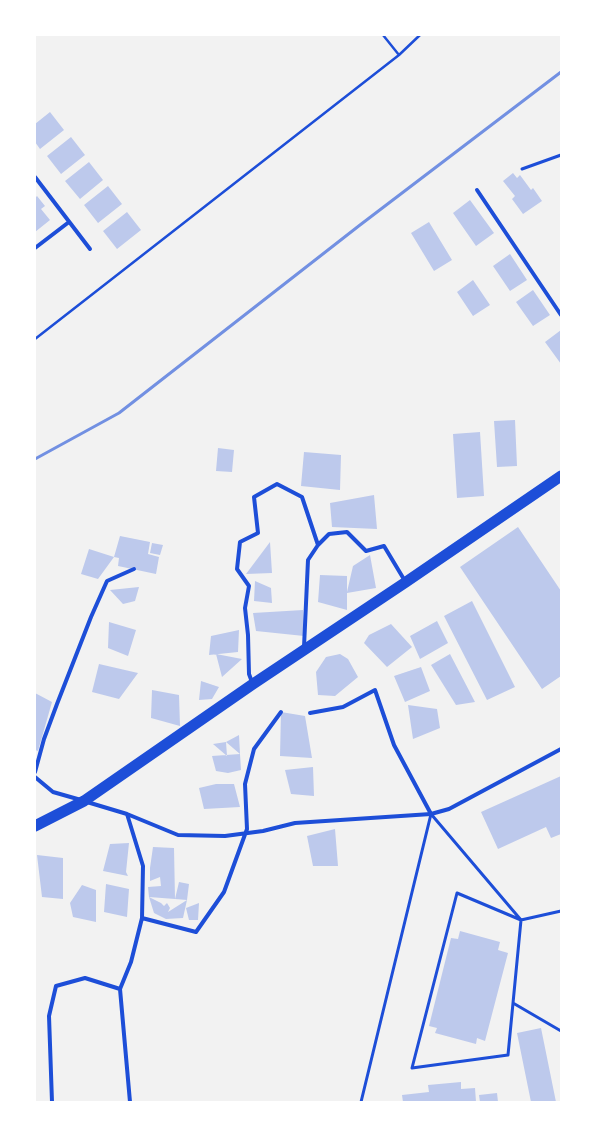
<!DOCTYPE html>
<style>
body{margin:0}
#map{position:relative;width:596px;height:1137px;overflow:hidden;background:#f2f2f2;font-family:Ubuntu,sans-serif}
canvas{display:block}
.frame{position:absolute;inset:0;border:36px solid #fff;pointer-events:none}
</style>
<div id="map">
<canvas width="596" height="1137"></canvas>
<div class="frame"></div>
</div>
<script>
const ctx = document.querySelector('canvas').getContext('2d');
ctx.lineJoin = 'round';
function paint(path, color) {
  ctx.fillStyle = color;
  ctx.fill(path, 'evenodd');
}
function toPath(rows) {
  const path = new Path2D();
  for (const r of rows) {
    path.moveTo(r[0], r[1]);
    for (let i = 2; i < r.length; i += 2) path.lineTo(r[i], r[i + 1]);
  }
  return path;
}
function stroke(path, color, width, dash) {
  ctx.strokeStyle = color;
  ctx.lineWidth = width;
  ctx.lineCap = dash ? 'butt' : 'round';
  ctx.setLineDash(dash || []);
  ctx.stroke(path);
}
paint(toPath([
 [50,112,64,130,40,149,35,142,35,124],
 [71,137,85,155,61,174,47,156],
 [89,162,103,180,80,199,65,181],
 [513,173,517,178,520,175,531,190,533,188,542,201,523,214,512,199,515,196,503,181],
 [108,186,122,204,98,223,84,205],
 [37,196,45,206,41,209,50,220,35,232,35,198],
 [470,200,494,233,476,246,453,213],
 [127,212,141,230,117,249,103,231],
 [429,222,452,260,434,271,411,233],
 [510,254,527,280,510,291,493,266],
 [473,280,490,305,473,316,457,292],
 [533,290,550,315,533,326,516,302],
 [561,330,561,364,545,342],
 [515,420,517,466,497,467,494,421],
 [480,432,484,496,457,498,453,434],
 [218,448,234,450,232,472,216,471],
 [304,452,341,455,340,490,301,486],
 [374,495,377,529,332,527,330,503],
 [518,527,561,591,561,676,542,689,460,567],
 [120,536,150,542,148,554,159,557,156,574,118,566,119,558,114,557],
 [270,542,272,573,246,574],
 [152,543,163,545,160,555,150,553],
 [89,549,114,557,98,579,81,574],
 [370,555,376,588,347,593,347,610,318,602,320,575,347,576,347,592,353,566],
 [255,581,271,588,272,603,254,601],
 [139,587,135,601,123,604,110,590],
 [472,601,515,687,487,700,444,616],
 [303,610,304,636,256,631,253,613],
 [437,621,448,643,420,659,410,636],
 [109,622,136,630,128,656,108,648],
 [391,624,412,647,387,667,364,643,369,635],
 [239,630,238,652,209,655,211,636],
 [216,654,242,659,222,677],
 [340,654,348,659,358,677,335,696,318,695,316,672,326,657],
 [450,654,475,702,456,705,431,665],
 [99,664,138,673,119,699,92,692],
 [421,667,430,691,405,702,394,676],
 [201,681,219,687,212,699,199,700],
 [152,690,179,695,180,726,151,718],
 [35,693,52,702,38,751,35,750],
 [408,705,437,709,440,728,413,739],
 [281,712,305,716,312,758,280,756],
 [239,735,240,754,226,742],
 [226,742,227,756,213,744],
 [240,754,241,770,228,773,216,771,212,756],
 [313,767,314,796,291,794,285,770],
 [561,776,561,834,551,838,546,827,498,849,481,812],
 [216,784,234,784,240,807,204,809,199,788],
 [335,829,338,866,313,866,307,836],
 [129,843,126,872,128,876,103,871,110,844],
 [153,847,174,848,175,899,149,897,148,887,161,886,160,877,150,881,150,868],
 [37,855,63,858,63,899,42,897],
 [179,882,189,884,187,900,175,899],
 [106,884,129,889,127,917,104,912],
 [82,885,96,890,96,922,73,917,70,903],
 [149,897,161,903,164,906,167,903,170,908,168,912,187,900,183,918,166,919,154,913],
 [199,903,198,920,189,920,186,908],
 [460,931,500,942,498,950,508,953,485,1041,477,1038,476,1044,435,1033,437,1028,429,1026,451,938,458,939],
 [541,1028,556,1102,531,1102,517,1033],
 [461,1082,461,1089,475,1088,476,1102,403,1102,402,1095,429,1092,428,1085],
 [497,1093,498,1102,480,1102,479,1095]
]), '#bdc9ec');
stroke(toPath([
 [383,35,399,55],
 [35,339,399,55,420,35]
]), '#1d4ed8', 2.5);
stroke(toPath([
 [522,169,561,155],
 [431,814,521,920,508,1055,412,1068,457,893,521,920,561,911],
 [513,1003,561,1031],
 [361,1102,431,814]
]), '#1d4ed8', 3);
stroke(toPath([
 [35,177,90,249],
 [477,190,561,315],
 [35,248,69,222],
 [304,647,308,560,318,545,329,534,347,532,366,551,384,546,405,581],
 [252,682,249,674,248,635,245,608,249,586,237,569,240,542,258,533,254,497,277,484,302,497,318,545],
 [310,713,343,707,375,690,394,745,431,814],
 [35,772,44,739,57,704,91,617,107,581,134,569],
 [35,777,53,792,81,800],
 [87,802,127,814,178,835,225,836,263,831,295,823,431,814,449,809,561,749],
 [127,814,143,866,142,918,131,962,120,989,130,1102],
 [142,918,196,932,224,892,247,829,245,784,254,749,281,712],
 [52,1102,49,1016,56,986,85,978,120,989]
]), '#1d4ed8', 4);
stroke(toPath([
 [35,826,84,801,253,684,406,582,561,476]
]), '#1d4ed8', 11);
stroke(toPath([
 [35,459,119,413,360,225,561,72]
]), '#7290e2', 3);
</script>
